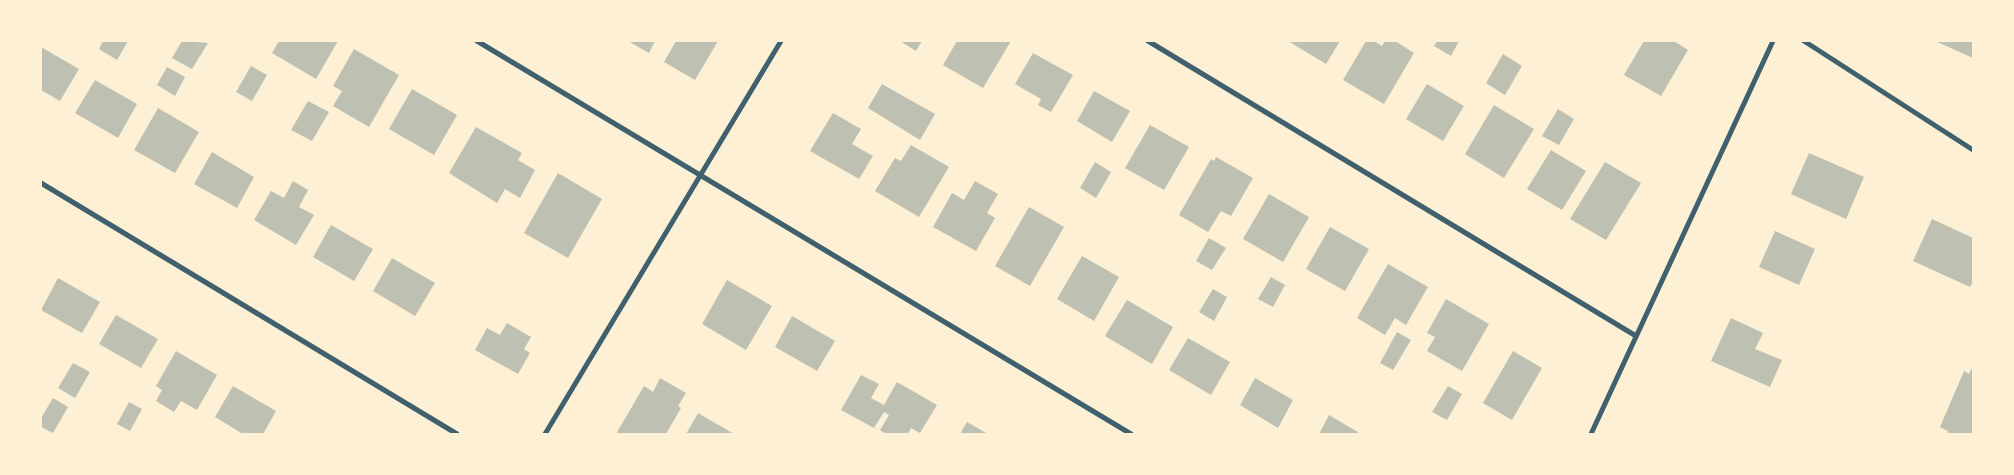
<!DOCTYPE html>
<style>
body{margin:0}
#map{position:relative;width:2014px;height:475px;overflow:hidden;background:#fdf0d5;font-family:"Public Sans",sans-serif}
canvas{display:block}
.frame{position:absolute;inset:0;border:42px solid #fdf0d5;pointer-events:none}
</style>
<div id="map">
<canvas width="2014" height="475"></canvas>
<div class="frame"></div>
</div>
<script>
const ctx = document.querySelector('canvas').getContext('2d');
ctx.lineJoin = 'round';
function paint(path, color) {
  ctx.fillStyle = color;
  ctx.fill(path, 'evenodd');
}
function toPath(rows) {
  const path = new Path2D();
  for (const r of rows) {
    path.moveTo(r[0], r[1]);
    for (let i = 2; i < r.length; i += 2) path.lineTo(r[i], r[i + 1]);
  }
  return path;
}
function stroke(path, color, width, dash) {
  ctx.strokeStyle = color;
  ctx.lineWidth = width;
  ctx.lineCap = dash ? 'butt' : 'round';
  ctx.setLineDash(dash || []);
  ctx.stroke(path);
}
paint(toPath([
 [103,41,128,41,117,60,99,49],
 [182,41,208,43,192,69,172,58],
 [279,41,338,41,316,79,272,53],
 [628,41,655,41,649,53],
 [676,41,718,41,695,80,664,62],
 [900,41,922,41,916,51],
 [957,41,1011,41,983,88,943,65],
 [1288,41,1340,41,1326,64],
 [1366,41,1374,41,1382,46,1385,41,1395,41,1414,53,1384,104,1343,80],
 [1437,41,1459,41,1451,56,1434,46],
 [1644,41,1674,41,1688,50,1661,96,1624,75],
 [1935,41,1973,41,1973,58],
 [41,47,79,69,60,101,41,90],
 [354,49,399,75,369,127,333,106,342,91,333,86],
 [1033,53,1073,75,1051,112,1038,105,1041,99,1015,84],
 [1503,54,1522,66,1505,95,1486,83],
 [251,66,267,75,252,101,236,92],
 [167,67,185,77,175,96,157,85],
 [95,80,137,104,118,138,75,113],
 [882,84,935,114,920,140,868,108],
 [1427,84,1464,106,1443,141,1406,119],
 [412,89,457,115,434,155,389,129],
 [1094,91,1130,111,1112,142,1077,121],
 [308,101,329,112,312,141,291,130],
 [1494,105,1534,129,1504,178,1465,154],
 [158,108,199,132,175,173,134,150],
 [1558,109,1574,119,1559,145,1542,136],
 [833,113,861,129,852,144,873,156,859,179,810,151],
 [1150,125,1189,147,1164,190,1125,168],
 [476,127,522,153,518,160,535,170,520,198,505,189,497,203,449,173],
 [911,145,949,167,919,217,875,191,895,158,901,161],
 [1551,150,1586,171,1562,210,1527,189],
 [212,152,254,177,237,208,194,184],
 [1809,153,1864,177,1846,219,1791,194],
 [1216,157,1253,178,1231,216,1221,211,1208,232,1179,215,1211,159,1214,161],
 [1095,162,1111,172,1096,198,1080,188],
 [1605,162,1641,183,1606,240,1570,219],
 [558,173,602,199,568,258,524,233],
 [293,181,308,190,299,207,314,215,296,245,254,220,271,191,284,198],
 [975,181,998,194,987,213,995,218,976,251,933,227,952,193,964,200],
 [1269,194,1309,217,1283,262,1243,239],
 [1029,207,1064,227,1030,286,995,266],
 [1932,219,1973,238,1973,282,1970,287,1913,261],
 [331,225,373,249,354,281,313,257],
 [1330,227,1369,249,1345,291,1306,269],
 [1775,231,1815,249,1799,285,1759,267],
 [1209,238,1226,248,1212,270,1196,261],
 [1082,256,1119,277,1094,321,1057,299],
 [392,258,435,283,415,316,373,291],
 [1388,264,1428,287,1406,325,1395,318,1385,335,1357,318],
 [1271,277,1285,285,1273,307,1258,299],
 [58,278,100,302,82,333,41,310],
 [727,280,772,306,746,350,702,324],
 [1213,289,1227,297,1214,321,1199,312],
 [1446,299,1489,324,1462,371,1427,351,1435,337,1427,333],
 [1127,300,1173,327,1152,364,1105,336],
 [116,315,158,339,141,368,99,344],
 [792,316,835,341,817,371,775,347],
 [1731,318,1763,333,1755,349,1782,360,1770,387,1711,361],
 [507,323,531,337,524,349,530,353,518,374,475,350,487,328,500,335],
 [1397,332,1411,340,1393,370,1380,363],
 [1188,338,1230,362,1211,395,1169,370],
 [176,351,217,375,197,410,181,401,174,412,156,401,162,390,156,386],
 [1513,351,1542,368,1512,420,1483,403],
 [73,363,90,372,75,398,58,388],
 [1973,366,1973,434,1947,434,1948,431,1940,427,1964,371,1969,374],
 [861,375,879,384,871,398,884,405,897,382,937,405,920,433,911,428,908,434,886,434,880,430,889,415,884,412,874,428,841,410],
 [660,378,686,393,678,406,681,408,666,434,616,434,644,386,653,392],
 [1255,378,1293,400,1278,428,1240,405],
 [233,386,276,411,263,434,243,434,215,417],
 [1448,386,1462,394,1447,420,1432,412],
 [53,398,68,407,53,433,41,427,41,418],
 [129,402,142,409,130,431,117,424],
 [698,413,734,434,686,434],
 [1329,415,1361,434,1319,434],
 [967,422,988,434,960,434]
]), '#bec0b2');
stroke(toPath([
 [477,41,1131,434],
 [1148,41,1636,336],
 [1804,41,1973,150],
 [41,183,457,434],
 [545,434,781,41],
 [1591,434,1773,41]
]), '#3f606c', 5);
</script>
